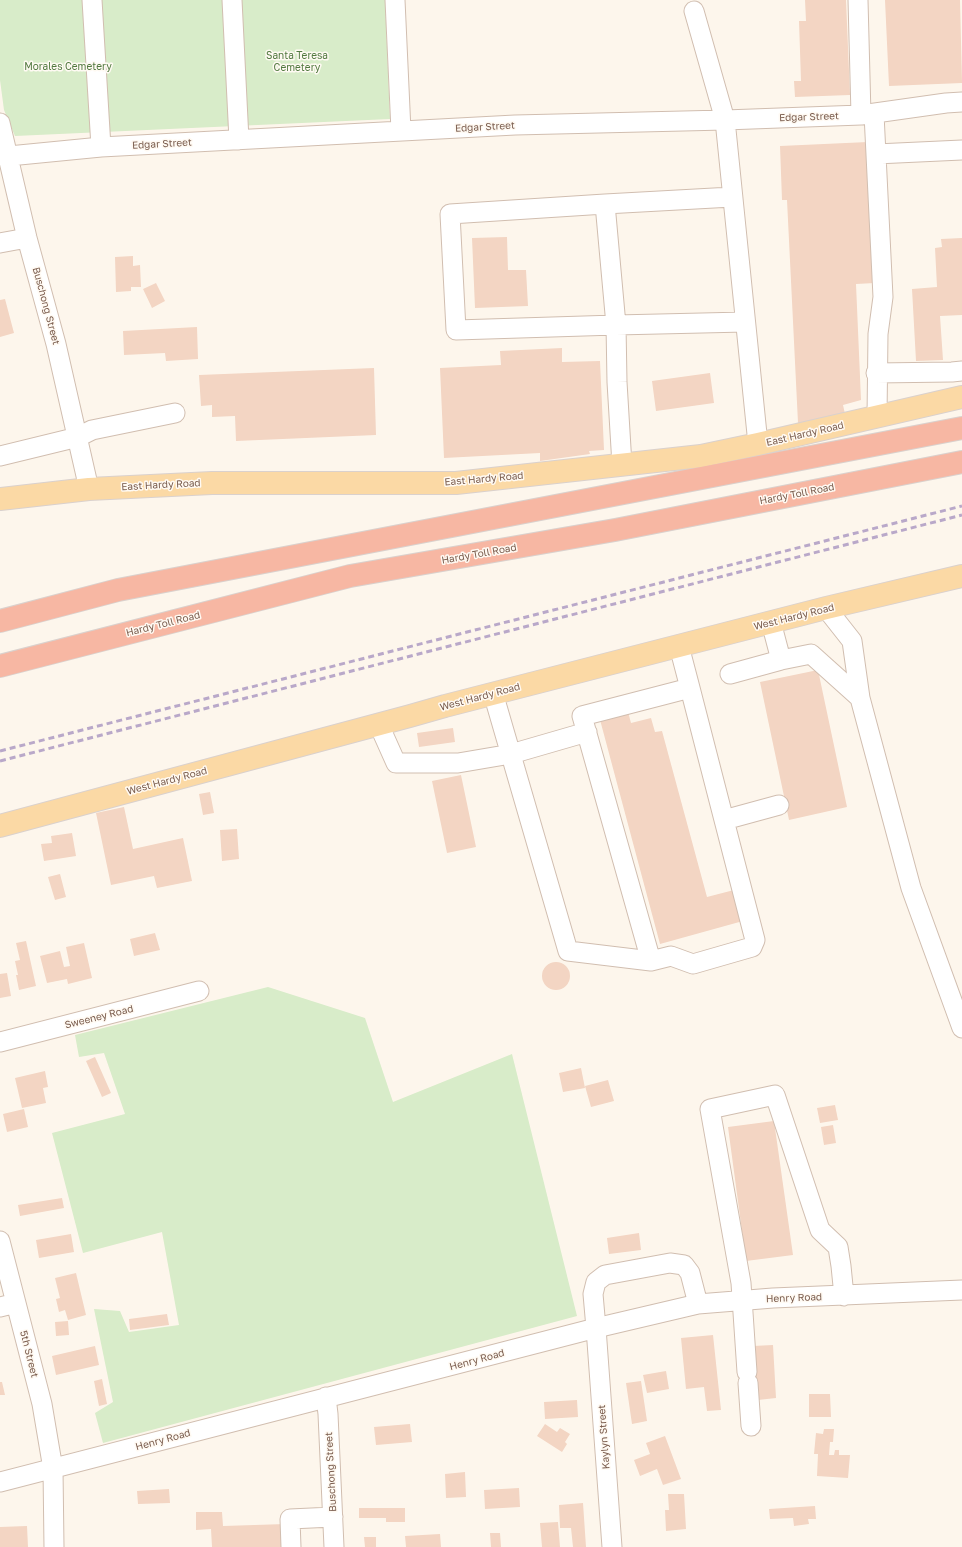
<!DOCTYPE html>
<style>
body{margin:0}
canvas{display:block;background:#fdf6ec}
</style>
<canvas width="962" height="1547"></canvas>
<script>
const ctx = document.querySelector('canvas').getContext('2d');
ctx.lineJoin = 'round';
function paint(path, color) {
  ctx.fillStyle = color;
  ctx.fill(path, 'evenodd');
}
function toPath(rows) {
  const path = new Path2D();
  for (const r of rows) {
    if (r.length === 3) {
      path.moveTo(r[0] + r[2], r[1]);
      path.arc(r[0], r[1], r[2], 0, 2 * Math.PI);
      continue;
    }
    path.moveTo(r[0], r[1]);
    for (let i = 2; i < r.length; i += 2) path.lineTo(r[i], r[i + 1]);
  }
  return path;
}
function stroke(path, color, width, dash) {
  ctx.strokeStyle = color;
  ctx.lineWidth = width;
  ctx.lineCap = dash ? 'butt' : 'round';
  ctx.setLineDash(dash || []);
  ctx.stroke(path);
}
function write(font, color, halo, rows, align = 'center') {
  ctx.font = font + ' "Golos Text",sans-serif';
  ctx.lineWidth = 3;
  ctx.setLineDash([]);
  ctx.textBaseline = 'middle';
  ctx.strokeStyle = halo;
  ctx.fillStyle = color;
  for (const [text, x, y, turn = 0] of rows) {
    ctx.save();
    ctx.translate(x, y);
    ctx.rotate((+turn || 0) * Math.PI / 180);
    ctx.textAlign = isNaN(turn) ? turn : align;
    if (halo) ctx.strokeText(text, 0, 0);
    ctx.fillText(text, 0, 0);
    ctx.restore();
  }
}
paint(toPath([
 [0,0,385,0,390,119,15,136,4,110,0,80],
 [268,987,365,1018,393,1102,512,1054,577,1316,103,1443,95,1413,113,1402,94,1309,120,1311,129,1332,179,1325,162,1232,83,1253,52,1133,125,1114,104,1053,79,1057,75,1035]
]), '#d8ecc9');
paint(toPath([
 [805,0,846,0,850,95,795,97,794,81,801,81,799,21,806,21],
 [885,0,960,0,962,83,889,86],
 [868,142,875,283,856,284,861,400,843,405,845,414,813,422,798,423,787,200,782,200,780,146],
 [507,237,508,270,526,270,528,306,475,308,472,238],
 [962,238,962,315,940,316,943,360,916,361,912,289,937,287,935,248,942,247,941,239],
 [133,256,133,266,140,265,141,287,131,287,131,291,116,292,115,257],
 [156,283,165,301,152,308,143,289],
 [5,299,14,333,0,337,0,300],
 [197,327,198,359,166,361,165,353,124,355,123,331],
 [562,348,562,362,600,361,604,450,589,451,590,454,540,461,540,453,444,458,440,368,501,365,500,351],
 [374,368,376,435,236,441,235,416,212,417,212,405,201,406,199,375],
 [710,373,714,403,656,411,652,381],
 [818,670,847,807,789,820,760,682],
 [627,708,631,723,651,718,655,732,662,731,707,897,734,890,743,921,660,944,599,716],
 [453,728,455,742,419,747,417,733],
 [461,775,476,847,447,853,432,781],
 [210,792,214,813,203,815,199,794],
 [124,807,133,849,183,838,192,881,157,888,154,876,111,885,96,813],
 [237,829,239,859,222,861,220,830],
 [72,833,76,856,44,861,41,844,52,843,51,836],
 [60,874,66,897,55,900,48,877],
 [155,933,160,950,134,956,130,939],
 [26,941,36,986,19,990,16,975,18,975,15,961,20,960,16,943],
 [84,943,92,978,68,984,67,979,47,983,40,956,60,951,64,967,70,966,66,947],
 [556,976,14],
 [7,973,11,996,0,998,0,974],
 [95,1057,111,1093,102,1097,86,1061],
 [581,1068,585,1088,563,1092,559,1073],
 [45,1071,48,1087,43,1088,46,1103,22,1108,15,1078],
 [608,1080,614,1101,591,1107,585,1086],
 [835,1105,838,1120,820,1123,817,1108],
 [24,1109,28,1127,7,1132,3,1114],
 [774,1121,793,1255,746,1261,728,1127],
 [833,1125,836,1143,824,1145,821,1127],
 [62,1198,64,1208,20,1216,18,1205],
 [639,1233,641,1250,609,1254,607,1238],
 [71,1234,74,1252,39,1258,36,1240],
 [76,1273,86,1315,68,1320,65,1310,59,1312,56,1299,60,1298,55,1278],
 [167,1314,169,1325,130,1330,129,1319],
 [68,1321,69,1335,56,1336,55,1322],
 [713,1335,721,1410,707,1411,704,1387,686,1389,681,1338],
 [773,1345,776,1398,758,1400,744,1384,753,1346],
 [95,1346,99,1365,56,1375,52,1356],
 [666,1371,669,1389,647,1393,643,1375],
 [102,1379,107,1404,99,1406,94,1381],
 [641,1381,647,1421,632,1424,626,1383],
 [0,1382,2,1382,5,1395,0,1395],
 [809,1394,830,1394,831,1417,809,1417],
 [577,1400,578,1417,545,1419,544,1402],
 [410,1424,412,1442,376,1445,374,1427],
 [545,1424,557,1432,560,1428,570,1434,565,1442,567,1444,562,1452,537,1436],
 [824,1429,834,1429,833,1442,830,1442,829,1455,834,1455,835,1450,839,1450,839,1455,850,1455,848,1478,817,1476,818,1454,814,1454,816,1433,823,1434],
 [665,1436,681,1479,663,1485,657,1469,640,1476,634,1460,650,1454,646,1443],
 [465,1472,466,1497,446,1498,445,1474],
 [519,1488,520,1507,485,1509,484,1490],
 [169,1489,170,1503,138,1504,137,1491],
 [668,1494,684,1494,686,1529,666,1531,665,1510,669,1510],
 [583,1503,586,1547,573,1547,571,1528,560,1528,559,1505],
 [815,1506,816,1519,808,1519,809,1524,794,1526,793,1518,770,1519,769,1509],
 [359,1508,405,1508,405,1522,386,1522,386,1518,359,1518],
 [196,1512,222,1512,223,1526,286,1524,287,1547,212,1547,211,1529,196,1530],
 [558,1522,560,1547,542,1547,540,1523],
 [27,1526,28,1547,0,1547,0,1527],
 [490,1533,500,1533,501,1547,491,1547],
 [440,1534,441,1547,406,1547,405,1536],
 [364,1537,376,1537,376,1547,365,1547]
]), '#f3d5c3');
const minor = toPath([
 [92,0,101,147],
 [232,0,239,140],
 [395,0,401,131],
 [858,0,861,115],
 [694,11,725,120,758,444],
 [874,114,883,297,878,334,877,417],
 [0,123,27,238,56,344,89,489],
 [876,154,962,150],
 [9,156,101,147,515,125,725,120,861,115,946,103,962,102],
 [605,204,732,197],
 [0,243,27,238],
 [876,373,952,372,962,371],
 [0,456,78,437,92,430,175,413],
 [622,465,617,382,616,325,605,204,450,214,456,330,616,325,745,322],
 [826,608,852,641,860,698,911,888,962,1028],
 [771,622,781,660,811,654,860,698],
 [679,646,690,688,724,820,755,940,752,947,693,964,671,956,651,961,582,716,690,688],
 [730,674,781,660],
 [493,693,568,951,651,961],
 [379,725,396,763,458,763,511,754,587,732],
 [724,820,779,805],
 [0,1042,199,991],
 [0,1241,42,1404,53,1469,54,1547],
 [0,1307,16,1303],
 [747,1372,741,1283,710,1109,775,1095,820,1230,838,1247,841,1266,844,1296],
 [748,1383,751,1426],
 [326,1397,328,1414,334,1547],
 [0,1482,596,1328,698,1304,773,1298,962,1290],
 [291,1547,290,1519,333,1517],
 [612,1547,596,1328,593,1294,596,1282,605,1275,670,1263,684,1265,690,1273,698,1304]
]);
const major = toPath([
 [0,499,89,489,212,483,456,483,701,456,758,444,962,397],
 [0,826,410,716,445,706,826,608,962,576]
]);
const highway = toPath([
 [0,621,118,590,962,428],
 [0,666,350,576,615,530,962,462]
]);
stroke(minor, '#d1beb0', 21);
stroke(major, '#dad1cd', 24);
stroke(highway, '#dad1cd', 24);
stroke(minor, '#fff', 19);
stroke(major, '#fbd9a5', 22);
stroke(highway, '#f7b7a3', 22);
stroke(toPath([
 [0,751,962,506],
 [0,761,962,515]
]), '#b9a8c9', 3, [6, 4]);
write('10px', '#537a41', '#fffaf3', [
 ["Santa Teresa",297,56],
 ["Cemetery",297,68],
 ["Morales Cemetery",68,67]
]);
write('10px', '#7a5c4d', '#fffaf3', [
 ["Edgar Street",809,117,-2],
 ["Edgar Street",485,127,-3],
 ["Edgar Street",162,144,-3],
 ["Buschong Street",46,306,75],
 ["East Hardy Road",805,434,-13],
 ["East Hardy Road",484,479,-5],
 ["East Hardy Road",161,485,-3],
 ["Hardy Toll Road",797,494,-11],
 ["Hardy Toll Road",479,554,-10],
 ["West Hardy Road",794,617,-14],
 ["Hardy Toll Road",163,624,-14],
 ["West Hardy Road",480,697,-15],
 ["West Hardy Road",167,781,-15],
 ["Sweeney Road",99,1017,-14],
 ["Henry Road",794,1298,-2],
 ["5th Street",29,1354,76],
 ["Henry Road",477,1360,-15],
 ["Kaylyn Street",604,1437,-94],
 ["Henry Road",163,1440,-15],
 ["Buschong Street",331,1472,-93]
]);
</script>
